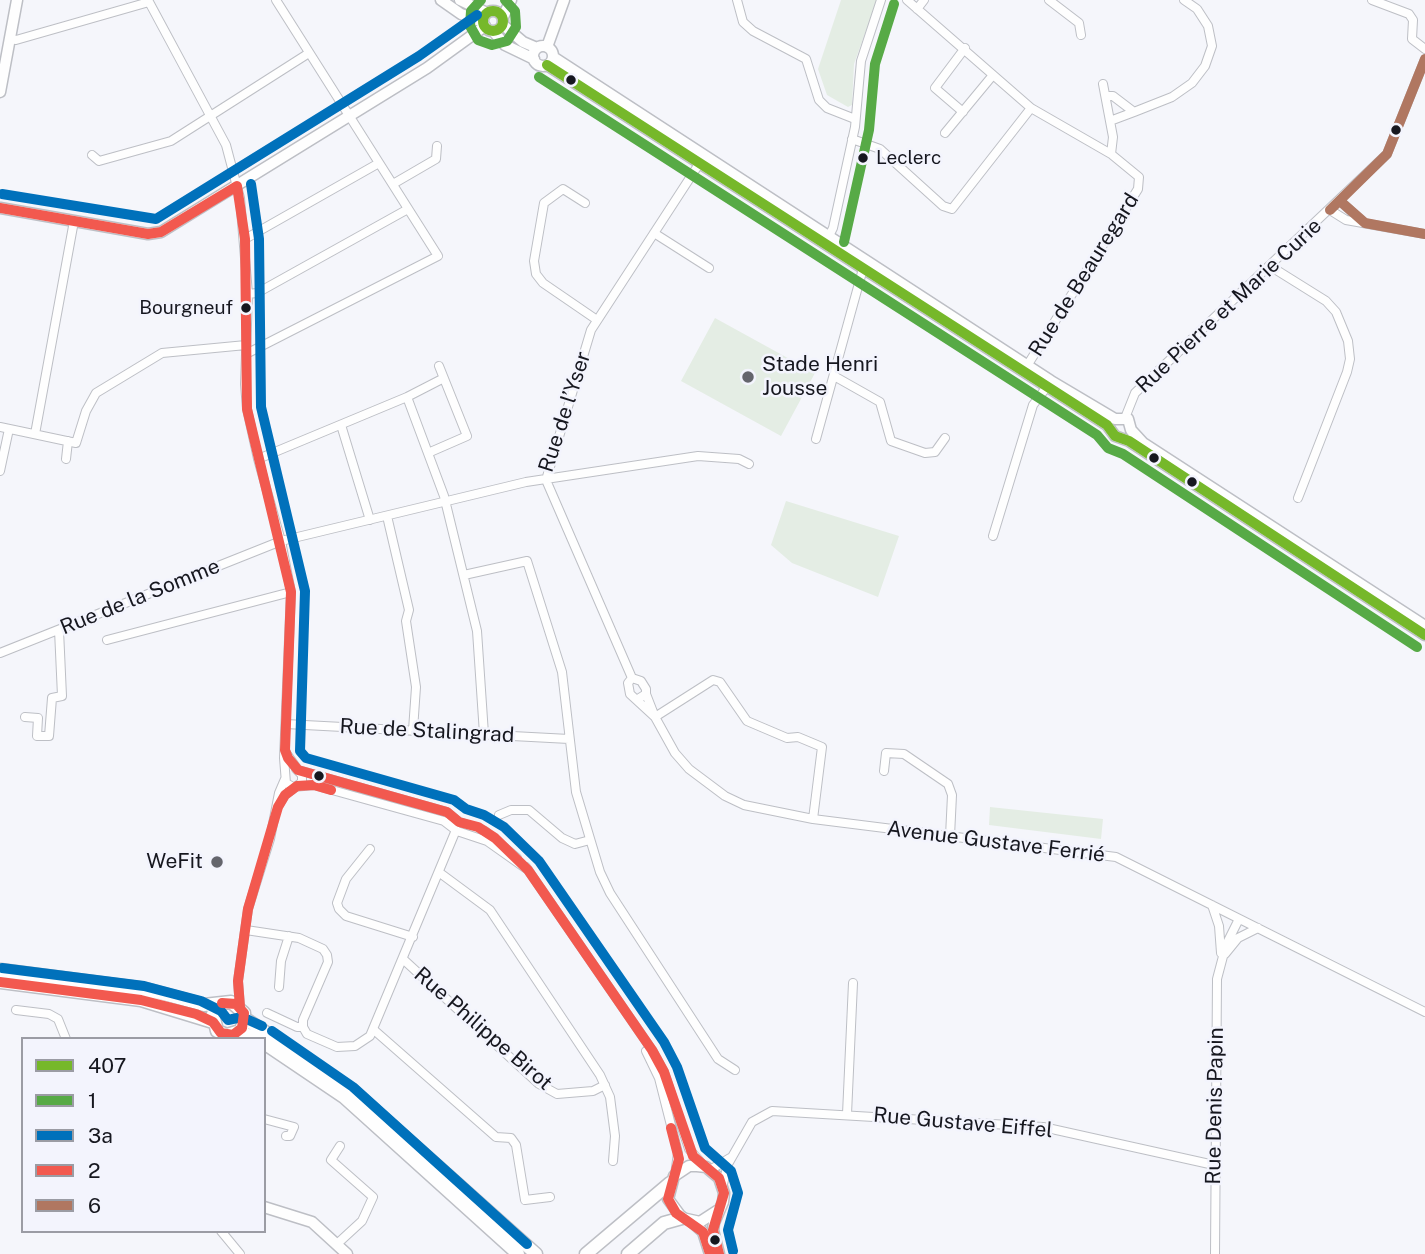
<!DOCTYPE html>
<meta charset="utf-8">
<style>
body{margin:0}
#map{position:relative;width:1425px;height:1254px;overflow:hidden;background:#f5f6fb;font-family:"Public Sans",sans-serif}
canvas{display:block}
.legend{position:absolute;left:21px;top:1037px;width:245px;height:196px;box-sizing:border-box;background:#f3f4fd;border:2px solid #9b9ca4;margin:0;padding:9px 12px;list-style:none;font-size:21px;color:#16171f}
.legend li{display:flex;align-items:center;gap:14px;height:35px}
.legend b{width:35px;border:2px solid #9b9ca4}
</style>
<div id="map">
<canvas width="1425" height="1254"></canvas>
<ul class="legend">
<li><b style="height:9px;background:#76b82a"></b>407</li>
<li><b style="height:9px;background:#57aa46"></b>1</li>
<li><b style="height:9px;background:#0071bb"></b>3a</li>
<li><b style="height:9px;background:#f2594f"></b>2</li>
<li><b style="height:9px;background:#b07761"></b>6</li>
</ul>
</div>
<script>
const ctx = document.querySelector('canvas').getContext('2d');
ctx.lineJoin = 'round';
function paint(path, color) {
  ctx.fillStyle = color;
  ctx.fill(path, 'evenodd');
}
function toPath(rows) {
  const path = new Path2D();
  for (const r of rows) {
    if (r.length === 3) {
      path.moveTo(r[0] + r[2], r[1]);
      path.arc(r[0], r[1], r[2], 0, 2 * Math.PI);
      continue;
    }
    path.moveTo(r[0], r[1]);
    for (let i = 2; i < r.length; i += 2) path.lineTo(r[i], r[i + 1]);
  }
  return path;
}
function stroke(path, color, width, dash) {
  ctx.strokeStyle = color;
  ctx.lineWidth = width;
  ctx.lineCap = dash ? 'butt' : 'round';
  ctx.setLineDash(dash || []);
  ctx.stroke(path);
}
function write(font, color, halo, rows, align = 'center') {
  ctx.font = font + ' "Public Sans",sans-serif';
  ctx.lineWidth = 5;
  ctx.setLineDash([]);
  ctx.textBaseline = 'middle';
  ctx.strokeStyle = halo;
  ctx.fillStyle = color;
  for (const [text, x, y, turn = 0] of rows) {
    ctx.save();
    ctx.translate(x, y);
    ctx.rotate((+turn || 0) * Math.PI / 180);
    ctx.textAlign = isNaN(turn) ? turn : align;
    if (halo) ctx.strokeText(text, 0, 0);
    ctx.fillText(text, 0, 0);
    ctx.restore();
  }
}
paint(toPath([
 [841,0,877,0,854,64,852,105,848,107,827,95,818,69],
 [715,318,815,373,781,436,681,381],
 [786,501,899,536,878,597,792,563,771,545],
 [990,807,1103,819,1101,839,989,825]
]), '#e4ede4');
const street = toPath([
 [148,0,226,145,240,198,248,294,245,384,247,409,258,459,281,541,291,592,284,758,286,783,293,787,314,785,444,821,457,831,487,841,528,870],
 [737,0,743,22,753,31,806,59,819,100,827,108,855,119],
 [907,0,1031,108,1111,154,1139,177,1138,189,1025,369],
 [1049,0,1079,23,1081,35],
 [1372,0,1409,14,1413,20,1412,39,1425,49],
 [917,9,924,0],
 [10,39,16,40,149,2],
 [1103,84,1113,137,1111,154],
 [1106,96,1113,96,1134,112,1110,121],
 [963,112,935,88,965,48],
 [1134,112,1172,97,1192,83,1205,66,1212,46,1208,26,1197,9,1184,0],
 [945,133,993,75],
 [852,139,880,149,943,206,952,209,1031,108],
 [92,155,99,161,171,141,309,53],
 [393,184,436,159,437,146],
 [1340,201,1362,221],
 [585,203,563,189,544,203,534,261,536,274,543,283,597,320],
 [1330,210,1346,220,1425,234],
 [654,233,709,268],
 [245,239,379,163],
 [827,240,833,228,855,127,861,61,881,0],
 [1270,266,1326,301,1336,312,1348,341,1350,359,1347,372,1298,498],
 [248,294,257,293,408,209],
 [246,354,438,256,276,0],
 [834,376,880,402,891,441,925,453,935,452,945,438],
 [407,397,444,496,477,631,484,734],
 [1125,418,1135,393,1387,154,1425,59],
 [341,425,370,520],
 [0,427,76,443,86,411,96,393,162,353,246,345],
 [35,434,74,221],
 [816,439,864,265],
 [428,453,467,436,439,366],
 [66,459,68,441],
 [258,459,407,397,442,379],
 [0,471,9,429],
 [546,480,591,330,699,164,704,164],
 [546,480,632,678],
 [387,516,409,610,406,621,416,687,413,730],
 [993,536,1033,405,1049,384],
 [464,575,527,561,562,672,576,792,600,872,610,893,718,1059,735,1070],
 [107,640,291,592],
 [0,653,281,541,526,482,698,456,739,459,749,464],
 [638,699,646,694,646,689,641,681,632,678,628,683,630,694,655,717,646,694],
 [25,717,38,718,37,736,49,736,52,698,62,696,59,630],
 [286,724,569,739],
 [286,753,298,770,447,812,459,822],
 [884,771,886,753,904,754,948,784,952,795,950,836],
 [278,806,285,795,302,782,302,775,296,769],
 [499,815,511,810,529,810,562,838,575,844,590,840],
 [813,819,822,747,798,737,787,738,747,721,720,682,713,680,655,717,675,753,689,769,725,796,744,805,813,819,1116,857,1425,1012],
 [459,822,485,831,517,858],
 [370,849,346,879,337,903,339,909,346,916,413,937],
 [526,867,652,1050,664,1072,689,1149,704,1166],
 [440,873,490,910,600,1075,610,1097,615,1136,613,1161],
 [1212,905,1219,926,1221,953],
 [246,930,299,938,323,949,327,955,328,962,303,1020,303,1027],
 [1225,954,1238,938,1258,928],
 [404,960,539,1084,557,1094,593,1091,605,1085],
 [279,987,281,961,289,936],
 [240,1007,238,981,248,909,270,839,279,793,285,779],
 [16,1010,49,1014,58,1019,66,1039],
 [267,1013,297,1027,303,1027,307,1034,337,1047,355,1046,370,1036,456,830],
 [374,1030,496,1137,511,1138,516,1145,525,1200,550,1197],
 [646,1051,659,1078,678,1153,675,1175],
 [847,1114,853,983],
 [264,1119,294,1127,290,1136,286,1136],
 [710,1170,730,1158],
 [723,1184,728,1164,752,1122,772,1111,1043,1127,1214,1165],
 [221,1231,240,1254],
 [337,1244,362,1221,373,1197,331,1160,340,1146],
 [1215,1254,1217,979,1226,945,1239,919]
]);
const secondary = toPath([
 [441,0,461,14,483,22],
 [460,0,487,13],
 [493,21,10],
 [503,17,511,0],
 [503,25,523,42,537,48],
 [494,32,505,45,534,59],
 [543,56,10],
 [547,47,564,0],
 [553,57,1051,381,1115,419],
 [547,65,1107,425,1115,436,1129,441,1425,635],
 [0,92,17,0],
 [0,208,148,234,161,232,427,68,485,26],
 [1115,419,1128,419,1131,430,1143,443,1425,626],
 [264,1207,312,1222,347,1254],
 [692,1222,703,1232,710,1254],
 [719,1254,713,1230,714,1223,723,1202,724,1193,719,1178,706,1167,697,1166,689,1166,674,1176,668,1199,682,1218,700,1222,720,1209]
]);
const primary = toPath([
 [0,970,145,989,204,1005,231,1002,244,1013,244,1023,240,1031,227,1035,217,1031,213,1014,218,1005],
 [0,982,141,1000,213,1022],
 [244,1018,352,1090,536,1254],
 [240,1031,256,1039],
 [264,1043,344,1097,518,1254],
 [586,1254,670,1183],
 [628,1254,664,1223,682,1218]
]);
stroke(street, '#bdbfc5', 10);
stroke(secondary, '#bdbfc5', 13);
stroke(primary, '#bdbfc5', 15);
stroke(street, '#fefefe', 8);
stroke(secondary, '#fefefe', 10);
stroke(primary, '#fefefe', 12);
stroke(toPath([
 [493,21,10],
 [547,65,1107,425,1115,436,1129,441,1425,635]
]), '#76b82a', 10);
stroke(toPath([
 [481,0,471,11,470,26,478,40,492,45,507,41,516,27,515,11,505,0],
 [539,77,1097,435,1108,448,1123,454,1417,647],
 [844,242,869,130,875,64,894,4]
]), '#57aa46', 10);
stroke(toPath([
 [251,184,259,239,261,407,305,591,300,751,306,758,454,800,466,809,484,815,504,827,539,861,664,1042,677,1067,705,1148,731,1171,738,1193,728,1230,733,1251],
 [2,194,156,219,419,56,477,15],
 [2,968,144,986,201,1001,221,1011,228,1020,242,1017,262,1026],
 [272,1031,353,1087,527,1244]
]), '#0071bb', 10);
stroke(toPath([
 [0,208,148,234,161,232,237,186,245,239,247,409,291,592,285,750,288,758,298,770,447,812,459,822,478,827,495,838,528,870,652,1050,664,1072,693,1156,719,1178,724,1193,713,1230,719,1254],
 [0,982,141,1000,196,1014,213,1022,221,1033,233,1035,242,1028,244,1013,236,1004,222,1003],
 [240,1007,238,981,248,909,278,807,285,795,297,786,314,785,331,790],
 [671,1128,679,1159,668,1199,676,1213,703,1232,710,1254]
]), '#f2594f', 10);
stroke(toPath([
 [1340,201,1365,223,1425,234],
 [1330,210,1387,154,1425,59]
]), '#b07761', 10);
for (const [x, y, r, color] of [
 [571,80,6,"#16171f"],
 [1396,130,6,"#16171f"],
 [863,158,6,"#16171f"],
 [246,308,6,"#16171f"],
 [748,377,7,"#64656c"],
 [1154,458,6,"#16171f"],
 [1192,482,6,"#16171f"],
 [319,776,6,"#16171f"],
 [217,862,7,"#64656c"],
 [715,1240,6,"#16171f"]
]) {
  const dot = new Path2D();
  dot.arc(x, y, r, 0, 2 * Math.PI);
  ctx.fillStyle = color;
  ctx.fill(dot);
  stroke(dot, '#f3f4fd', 2.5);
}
write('19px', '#16171f', '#f3f4fd', [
 ["Leclerc",876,158],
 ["Bourgneuf",233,308,"right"]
], 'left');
write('21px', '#16171f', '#f3f4fd', [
 ["Rue de Beauregard",1084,275,-58],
 ["Rue Pierre et Marie Curie",1229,306,-43],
 ["Rue de l’Yser",565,412,-72],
 ["Rue de la Somme",140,597,-22],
 ["Rue de Stalingrad",427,731,3],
 ["Avenue Gustave Ferrié",996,842,7],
 ["Rue Philippe Birot",483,1029,41],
 ["Rue Denis Papin",1215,1106,-89],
 ["Rue Gustave Eiffel",963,1123,5]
]);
write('21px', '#16171f', '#f3f4fd', [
 ["Stade Henri",762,365],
 ["Jousse",762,389],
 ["WeFit",203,862,"right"]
], 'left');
</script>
